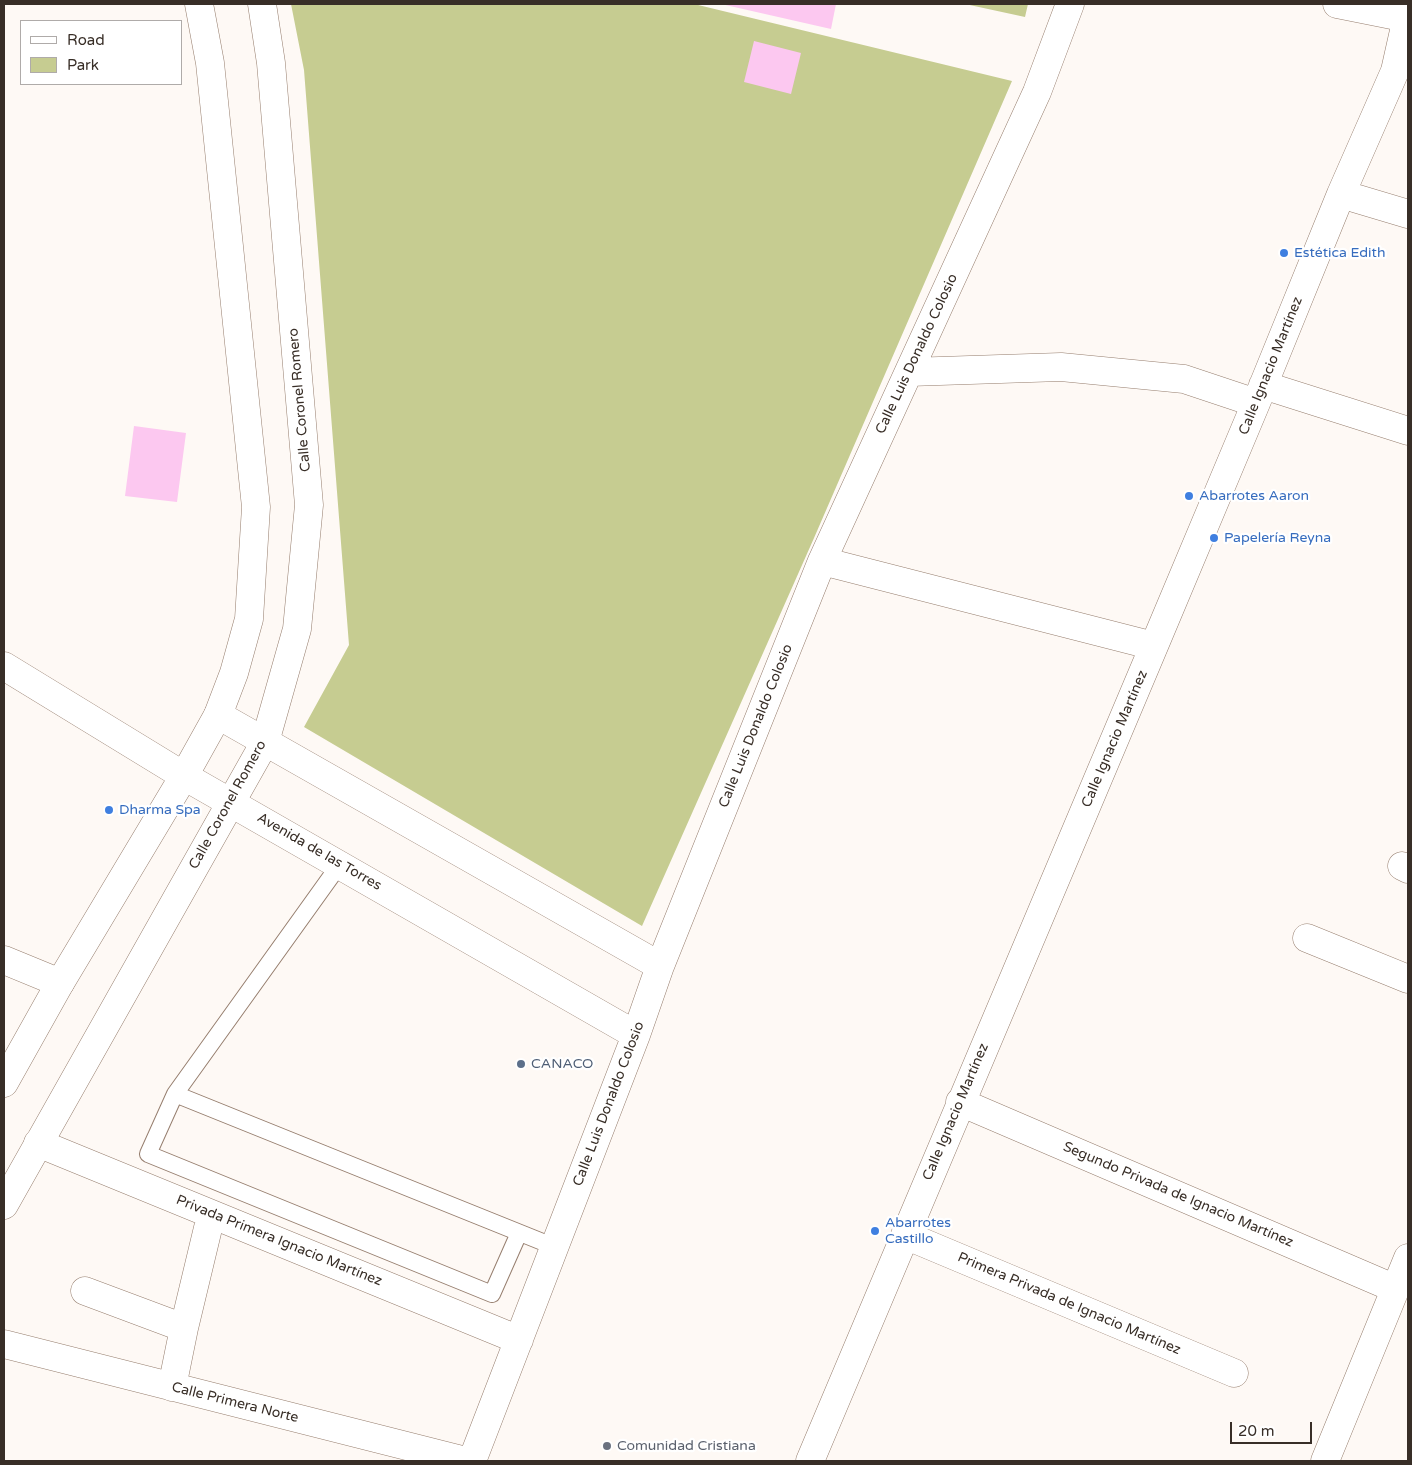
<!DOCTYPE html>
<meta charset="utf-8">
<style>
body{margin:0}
#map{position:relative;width:1412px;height:1465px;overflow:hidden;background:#fef9f5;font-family:"Varela Round",sans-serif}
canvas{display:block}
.frame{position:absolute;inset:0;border:5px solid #382e27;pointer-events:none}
.legend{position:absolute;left:20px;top:20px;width:162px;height:65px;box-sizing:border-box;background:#fff;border:1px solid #afaba9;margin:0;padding:6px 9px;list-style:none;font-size:15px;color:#382e27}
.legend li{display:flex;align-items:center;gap:10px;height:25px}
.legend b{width:25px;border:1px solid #afaba9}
.scale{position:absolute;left:1230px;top:1422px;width:82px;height:22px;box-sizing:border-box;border:2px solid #382e27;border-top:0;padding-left:6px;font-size:15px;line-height:18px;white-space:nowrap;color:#382e27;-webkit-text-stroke:4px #fff;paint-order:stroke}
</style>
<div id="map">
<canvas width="1412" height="1465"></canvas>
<div class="frame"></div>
<ul class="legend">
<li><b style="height:6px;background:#fff"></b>Road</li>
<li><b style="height:14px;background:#c6cc91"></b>Park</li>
</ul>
<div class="scale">20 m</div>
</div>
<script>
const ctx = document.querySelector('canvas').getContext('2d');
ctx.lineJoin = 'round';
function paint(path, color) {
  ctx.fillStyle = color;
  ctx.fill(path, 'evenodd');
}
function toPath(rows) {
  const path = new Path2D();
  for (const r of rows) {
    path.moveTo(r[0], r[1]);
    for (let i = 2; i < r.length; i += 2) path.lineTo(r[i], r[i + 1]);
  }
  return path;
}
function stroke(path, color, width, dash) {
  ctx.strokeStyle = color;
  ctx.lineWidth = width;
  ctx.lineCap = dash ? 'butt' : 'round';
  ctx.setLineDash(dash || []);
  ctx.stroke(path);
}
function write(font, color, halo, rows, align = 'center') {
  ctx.font = font + ' "Varela Round",sans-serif';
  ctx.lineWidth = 4.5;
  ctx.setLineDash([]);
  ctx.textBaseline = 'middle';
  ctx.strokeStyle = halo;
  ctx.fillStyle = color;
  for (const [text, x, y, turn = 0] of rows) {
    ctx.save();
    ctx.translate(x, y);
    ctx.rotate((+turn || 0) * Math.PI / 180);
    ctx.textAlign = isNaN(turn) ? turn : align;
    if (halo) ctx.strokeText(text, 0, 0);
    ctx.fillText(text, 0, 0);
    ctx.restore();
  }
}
paint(toPath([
 [291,4,694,4,1012,81,814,538,642,926,304,727,349,645,304,70],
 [965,4,1028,4,1025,17]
]), '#c6cc91');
paint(toPath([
 [721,4,836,4,831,29],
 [754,41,801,53,791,94,744,82],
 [134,426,186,433,177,502,125,496]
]), '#fcc8f0');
const lane = toPath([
 [340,864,175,1094,555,1247],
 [175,1094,148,1154,492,1294,519,1233]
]);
const street = toPath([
 [1337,4,1407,18],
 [1341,194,1408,214],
 [909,372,1061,367,1184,379,1256,403],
 [1263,385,1408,431],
 [822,561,1154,646],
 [4,666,184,776,636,1035],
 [218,715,660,966],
 [1402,866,1408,869],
 [1307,938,1408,979],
 [4,960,60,983],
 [960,1102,1396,1289],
 [38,1143,519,1340],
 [905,1235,1234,1373],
 [85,1291,184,1328],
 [4,1344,466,1461],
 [172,1387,184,1328,208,1228],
 [472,1461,636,1035,660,966,822,561,1037,92,1070,4],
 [810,1461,1154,646,1256,403,1341,194,1395,71,1408,13],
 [1325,1461,1408,1258]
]);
const secondary = toPath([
 [4,1083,60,983,184,776,218,715,234,673,249,619,256,507,210,63,199,4],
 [4,1205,265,742,297,629,309,505,271,63,262,4]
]);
stroke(lane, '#967e6e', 18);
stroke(street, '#967e6e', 29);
stroke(secondary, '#967e6e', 29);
stroke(lane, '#fff', 16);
stroke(street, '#fff', 28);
stroke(secondary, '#fff', 28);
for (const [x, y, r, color] of [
 [1284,253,5,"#3f7fe0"],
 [1189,496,5,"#3f7fe0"],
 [1214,538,5,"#3f7fe0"],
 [109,810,5,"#3f7fe0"],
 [521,1064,5,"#5c6f8a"],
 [875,1231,5,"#3f7fe0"],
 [607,1446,5,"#6b7280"]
]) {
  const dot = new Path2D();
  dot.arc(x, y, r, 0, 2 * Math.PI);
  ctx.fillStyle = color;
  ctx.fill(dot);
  stroke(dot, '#fff', 2);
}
write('14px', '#366cbe', '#fff', [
 ["Estética Edith",1294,253],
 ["Abarrotes Aaron",1199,496],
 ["Papelería Reyna",1224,538],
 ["Dharma Spa",119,810],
 ["Abarrotes",885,1223],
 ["Castillo",885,1239]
], 'left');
write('14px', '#382e27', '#fff', [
 ["Calle Luis Donaldo Colosio",917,354,-65],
 ["Calle Ignacio Martínez",1271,366,-68],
 ["Calle Coronel Romero",300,400,-95],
 ["Calle Luis Donaldo Colosio",756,726,-68],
 ["Calle Ignacio Martínez",1115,739,-67],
 ["Calle Coronel Romero",228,805,-61],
 ["Avenida de las Torres",319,852,30],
 ["Calle Luis Donaldo Colosio",609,1104,-69],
 ["Calle Ignacio Martínez",956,1112,-67],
 ["Segundo Privada de Ignacio Martínez",1178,1195,23],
 ["Privada Primera Ignacio Martínez",279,1241,22],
 ["Primera Privada de Ignacio Martínez",1069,1304,23],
 ["Calle Primera Norte",235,1403,14]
]);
write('14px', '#4e5e75', '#fff', [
 ["CANACO",531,1064]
], 'left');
write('14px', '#5b616d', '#fff', [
 ["Comunidad Cristiana",617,1446]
], 'left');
</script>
